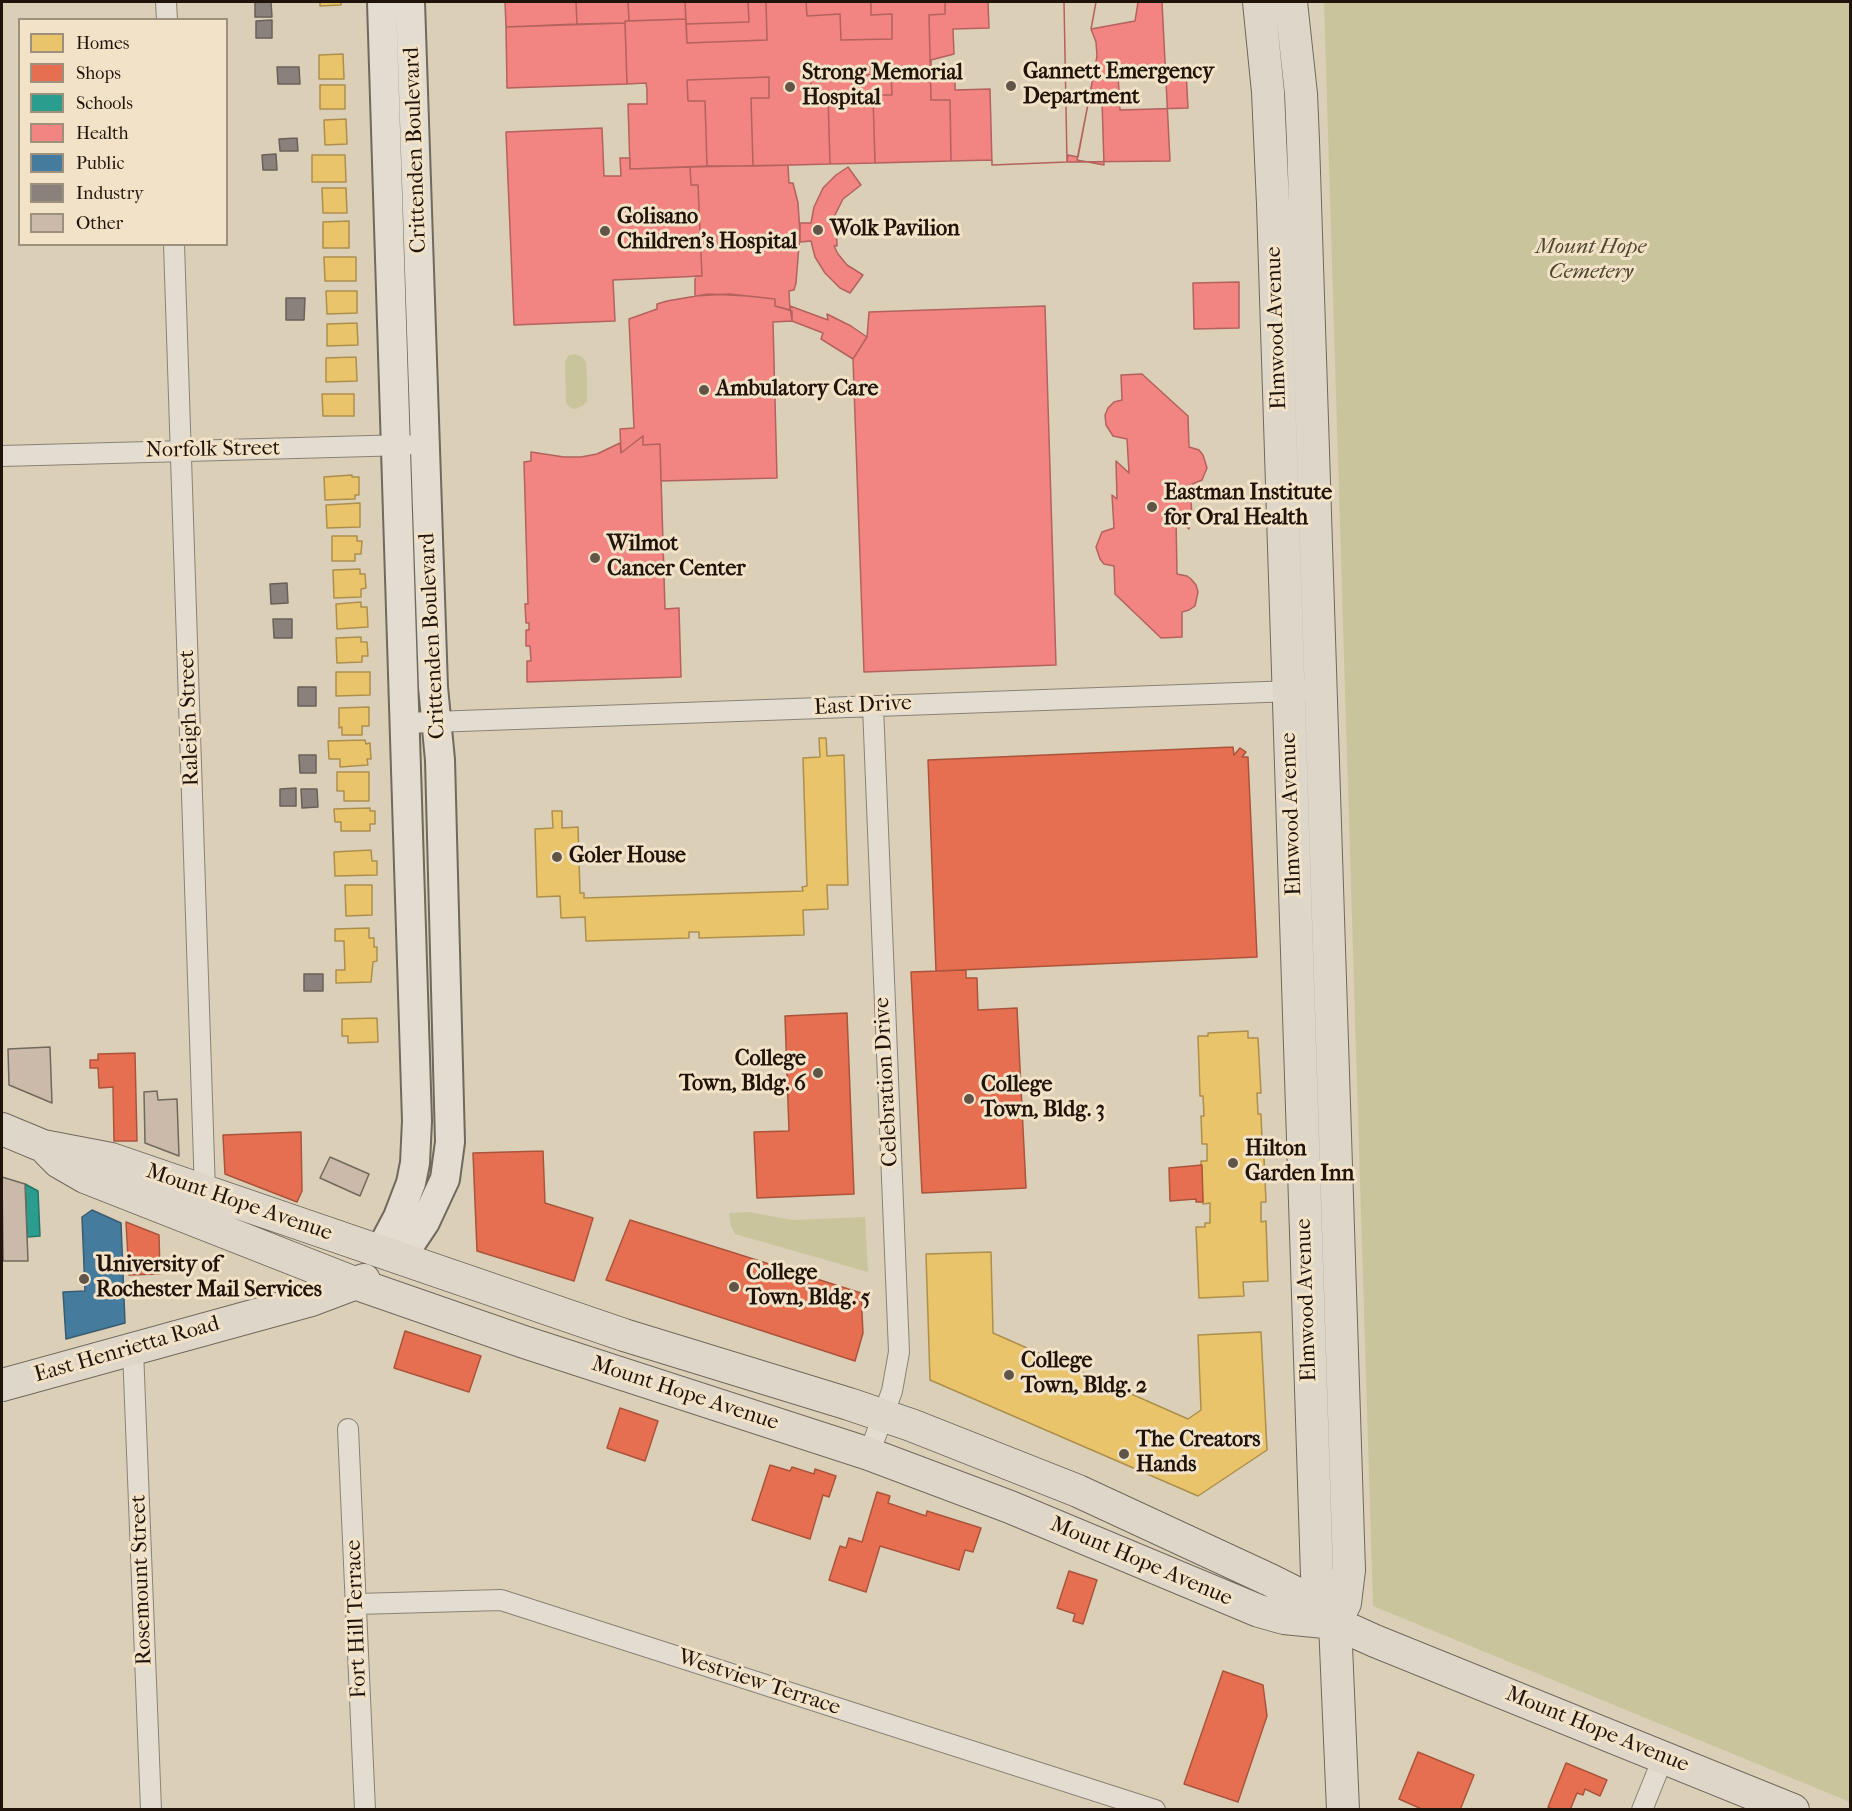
<!DOCTYPE html>
<style>
body{margin:0}
#map{position:relative;width:1852px;height:1811px;overflow:hidden;background:#dbcfb8;font-family:"IM FELL French Canon",serif}
canvas{display:block}
.frame{position:absolute;inset:0;border:3px solid #20140a;pointer-events:none}
.legend{position:absolute;left:18px;top:18px;width:210px;height:228px;box-sizing:border-box;background:#f1e2c8;border:2px solid #9d907c;margin:0;padding:8px 10px;list-style:none;font-size:18px;color:#20140a}
.legend li{display:flex;align-items:center;gap:12px;height:30px}
.legend b{width:30px;border:2px solid #9d907c}
</style>
<div id="map">
<canvas width="1852" height="1811"></canvas>
<div class="frame"></div>
<ul class="legend">
<li><b style="height:16px;background:#e9c46a"></b>Homes</li>
<li><b style="height:16px;background:#e76f51"></b>Shops</li>
<li><b style="height:16px;background:#2a9d8f"></b>Schools</li>
<li><b style="height:16px;background:#f28482"></b>Health</li>
<li><b style="height:16px;background:#457b9d"></b>Public</li>
<li><b style="height:16px;background:#8a817c"></b>Industry</li>
<li><b style="height:16px;background:#cbb9a9"></b>Other</li>
</ul>
</div>
<script>
const ctx = document.querySelector('canvas').getContext('2d');
ctx.lineJoin = 'round';
function paint(path, color) {
  ctx.fillStyle = color;
  ctx.fill(path, 'evenodd');
}
function toPath(rows) {
  const path = new Path2D();
  for (const r of rows) {
    path.moveTo(r[0], r[1]);
    for (let i = 2; i < r.length; i += 2) path.lineTo(r[i], r[i + 1]);
  }
  return path;
}
function stroke(path, color, width, dash) {
  ctx.strokeStyle = color;
  ctx.lineWidth = width;
  ctx.lineCap = dash ? 'butt' : 'round';
  ctx.setLineDash(dash || []);
  ctx.stroke(path);
}
function write(font, color, halo, rows, align = 'center') {
  ctx.font = font + ' "IM FELL French Canon",serif';
  ctx.lineWidth = 6;
  ctx.setLineDash([]);
  ctx.textBaseline = 'middle';
  ctx.strokeStyle = halo;
  ctx.fillStyle = color;
  for (const [text, x, y, turn = 0] of rows) {
    ctx.save();
    ctx.translate(x, y);
    ctx.rotate((+turn || 0) * Math.PI / 180);
    ctx.textAlign = isNaN(turn) ? turn : align;
    if (halo) ctx.strokeText(text, 0, 0);
    ctx.fillText(text, 0, 0);
    ctx.restore();
  }
}
paint(toPath([
 [1324,2,1850,2,1850,1802,1373,1606],
 [575,354,582,357,586,362,587,379,587,401,584,405,576,409,571,408,566,403,565,362,568,356],
 [748,1212,792,1220,865,1217,868,1272,735,1234,731,1226,729,1213]
]), '#c9c49c');
const homes = toPath([
 [320,2,341,2,341,5,320,6,320,2],
 [343,54,344,79,319,79,319,55,343,54],
 [320,85,345,85,345,109,320,109,320,85],
 [346,119,347,144,325,145,324,120,346,119],
 [312,155,345,155,346,182,312,182,312,155],
 [322,188,346,188,347,213,323,213,322,188],
 [349,221,349,248,323,248,323,222,349,221],
 [324,257,356,257,356,281,325,281,324,257],
 [326,291,357,291,357,313,327,314,326,291],
 [357,323,358,345,327,346,327,324,357,323],
 [356,357,357,381,326,382,326,358,356,357],
 [322,394,354,394,354,416,323,416,322,394],
 [352,475,352,477,359,477,359,495,355,495,355,499,325,500,324,477,352,475],
 [360,503,360,527,327,528,326,505,360,503],
 [332,536,357,536,357,541,362,541,361,554,355,554,355,561,332,561,332,536],
 [360,569,360,574,365,574,366,588,361,589,361,597,334,598,333,570,360,569],
 [361,602,361,607,367,607,368,627,337,629,336,604,361,602],
 [361,637,361,642,367,642,368,656,362,656,362,662,337,663,336,638,361,637],
 [336,672,370,672,370,695,336,696,336,672],
 [369,707,369,726,362,726,362,735,342,735,342,727,339,728,339,708,369,707],
 [819,738,826,738,827,756,844,755,848,885,827,885,828,909,803,910,804,935,699,938,699,932,689,932,689,938,586,941,585,917,561,918,560,896,537,897,535,829,553,828,552,811,562,811,562,828,578,827,580,893,584,893,584,898,803,891,802,887,807,886,803,758,820,757,819,738],
 [365,740,366,744,370,743,371,759,367,759,368,765,340,767,340,759,329,759,328,741,365,740],
 [337,772,369,772,369,801,344,801,344,791,337,791,337,772],
 [370,808,370,811,375,811,375,824,370,824,370,831,341,831,341,822,335,822,334,809,370,808],
 [371,850,372,861,377,861,377,875,335,876,334,852,371,850],
 [345,885,372,885,372,915,346,916,345,885],
 [369,928,369,938,374,938,374,947,377,947,377,961,373,962,371,982,336,983,336,970,345,970,344,941,335,941,335,929,369,928],
 [377,1018,378,1042,348,1043,348,1036,342,1036,342,1019,377,1018],
 [1248,1031,1248,1038,1258,1038,1261,1093,1257,1093,1258,1114,1261,1114,1262,1140,1259,1140,1260,1158,1264,1158,1266,1202,1261,1202,1261,1222,1266,1221,1268,1281,1243,1282,1244,1296,1199,1298,1196,1227,1205,1227,1205,1223,1210,1223,1210,1203,1203,1204,1201,1161,1207,1161,1207,1144,1202,1144,1201,1116,1204,1116,1203,1096,1200,1096,1198,1036,1208,1036,1208,1033,1248,1031],
 [991,1252,993,1333,1188,1419,1201,1410,1198,1335,1261,1332,1267,1450,1198,1496,930,1380,926,1254,991,1252]
]);
paint(homes, '#e9c46a');
stroke(homes, '#ad8f4d', 1.5);
const shops = toPath([
 [1233,747,1234,755,1240,748,1246,752,1242,757,1248,757,1257,957,936,971,928,760,1233,747],
 [966,970,966,978,977,978,978,1010,1017,1008,1026,1188,922,1193,911,972,966,970],
 [847,1013,854,1194,757,1198,754,1132,789,1131,785,1016,847,1013],
 [135,1053,137,1141,114,1141,113,1087,99,1088,98,1068,90,1068,90,1060,98,1060,98,1054,135,1053],
 [301,1132,302,1191,297,1202,225,1174,223,1135,301,1132],
 [543,1151,545,1203,593,1218,574,1281,477,1251,473,1153,543,1151],
 [1202,1165,1203,1202,1196,1202,1196,1199,1170,1201,1169,1168,1202,1165],
 [630,1220,861,1293,863,1333,855,1361,606,1280,630,1220],
 [126,1222,159,1235,160,1274,129,1275,126,1222],
 [405,1331,481,1356,469,1392,394,1368,405,1331],
 [620,1408,658,1421,645,1461,607,1448,620,1408],
 [770,1465,790,1471,792,1467,814,1474,815,1469,836,1476,829,1497,823,1495,810,1539,752,1520,770,1465],
 [877,1492,890,1496,888,1503,926,1516,927,1511,981,1528,973,1552,965,1550,959,1570,880,1546,866,1592,829,1580,840,1546,846,1548,849,1538,862,1542,877,1492],
 [1069,1571,1097,1580,1083,1624,1073,1621,1075,1614,1057,1608,1069,1571],
 [1223,1671,1263,1685,1267,1716,1238,1802,1184,1784,1223,1671],
 [1418,1752,1474,1775,1460,1810,1424,1810,1399,1799,1418,1752],
 [1566,1763,1607,1780,1600,1796,1585,1789,1583,1795,1577,1793,1570,1810,1554,1810,1548,1807,1566,1763]
]);
paint(shops, '#e76f51');
stroke(shops, '#ab543c', 1.5);
const schools = toPath([
 [25,1184,38,1191,40,1236,27,1237,25,1184]
]);
paint(schools, '#2a9d8f');
stroke(schools, '#277467', 1.5);
const health = toPath([
 [505,2,576,2,577,24,506,27,505,2],
 [576,2,628,2,629,21,625,21,625,23,577,24,576,2],
 [628,2,685,2,686,19,629,21,628,2],
 [685,2,748,2,749,22,686,24,685,2],
 [748,2,766,2,767,40,687,43,686,24,749,22,748,2],
 [766,2,806,2,807,16,840,14,841,40,892,39,892,14,871,15,871,2,945,2,945,14,929,15,931,100,950,100,951,161,875,163,873,95,892,95,891,74,811,77,811,96,828,95,830,164,753,166,751,98,769,98,769,77,687,80,688,101,705,101,707,166,630,169,628,104,647,104,647,90,646,83,627,84,625,21,686,19,687,43,767,40,766,2],
 [806,2,871,2,871,15,892,14,892,39,841,40,840,14,807,16,806,2],
 [945,2,1096,2,1091,29,1096,42,1097,56,1078,157,1068,155,1067,162,992,165,992,160,951,161,950,100,931,100,929,15,945,14,945,2],
 [988,2,1064,2,1067,162,992,165,990,89,955,90,955,79,931,73,931,60,954,54,953,29,989,28,988,2],
 [1064,2,1162,2,1170,161,1067,162,1064,2],
 [1096,2,1138,2,1135,21,1091,29,1096,2],
 [625,23,627,84,507,88,506,27,625,23],
 [1186,71,1188,108,1120,110,1118,74,1186,71],
 [891,74,892,95,873,95,875,163,830,164,828,95,811,96,811,77,891,74],
 [769,77,769,98,751,98,753,166,707,166,705,101,688,101,687,80,769,77],
 [1089,99,1102,101,1104,165,1077,160,1089,99],
 [602,128,604,176,621,176,620,158,630,158,630,169,690,167,691,185,698,185,702,276,613,280,615,321,514,325,506,132,602,128],
 [788,165,789,183,793,183,798,203,800,233,796,283,794,290,789,291,790,310,775,306,775,299,766,298,729,294,695,296,695,276,702,276,698,185,691,185,690,167,788,165],
 [848,167,861,185,843,199,833,219,836,219,837,246,834,246,838,254,847,265,863,275,850,293,840,288,825,273,815,257,811,241,800,242,800,223,811,223,814,207,823,188,836,175,848,167],
 [1239,282,1239,328,1194,329,1193,283,1239,282],
 [708,294,748,296,775,299,775,306,792,311,792,321,773,322,777,478,661,481,660,444,643,445,643,436,621,453,620,429,634,428,629,319,657,309,657,304,667,301,708,294],
 [790,306,828,320,827,314,851,326,867,337,853,359,821,339,823,333,792,321,790,306],
 [1045,306,1056,665,864,672,853,359,867,337,869,312,1045,306],
 [1142,374,1188,416,1189,447,1199,450,1203,455,1207,468,1202,480,1190,485,1192,516,1188,514,1189,529,1176,517,1177,574,1187,576,1191,579,1196,585,1198,592,1195,606,1189,610,1182,612,1182,637,1161,638,1115,594,1114,566,1104,564,1100,559,1096,547,1102,532,1114,528,1112,495,1117,499,1116,461,1129,473,1127,439,1113,436,1106,425,1105,415,1108,408,1114,402,1122,400,1121,375,1142,374],
 [643,436,643,445,660,444,665,609,679,608,681,677,527,682,527,661,531,661,530,646,526,646,526,630,529,630,529,623,526,623,525,604,528,604,524,462,531,461,531,452,564,457,581,457,597,454,620,443,621,453,643,436]
]);
paint(health, '#f28482');
stroke(health, '#b3625e', 1.5);
const public = toPath([
 [92,1210,121,1223,125,1323,66,1339,63,1292,85,1291,82,1217,92,1210]
]);
paint(public, '#457b9d');
stroke(public, '#3a5c71', 1.5);
const industry = toPath([
 [255,2,271,2,272,17,255,17,255,2],
 [272,20,272,38,256,38,256,21,272,20],
 [277,67,299,67,300,84,278,84,277,67],
 [297,138,298,151,280,151,279,139,297,138],
 [276,154,277,170,263,170,262,155,276,154],
 [286,298,305,298,304,320,286,320,286,298],
 [287,583,288,603,271,604,270,584,287,583],
 [273,619,292,619,292,638,274,638,273,619],
 [298,687,316,687,316,706,298,706,298,687],
 [299,755,316,755,316,773,300,773,299,755],
 [296,788,296,806,280,806,280,789,296,788],
 [301,789,317,789,318,807,302,808,301,789],
 [304,974,323,974,323,991,304,991,304,974]
]);
paint(industry, '#8a817c');
stroke(industry, '#6a605a', 1.5);
const building = toPath([
 [50,1047,52,1103,9,1085,8,1049,50,1047],
 [157,1091,158,1100,177,1099,179,1156,145,1143,144,1092,157,1091],
 [330,1157,369,1174,360,1196,320,1178,330,1157],
 [2,1177,25,1184,28,1261,3,1261,2,1177]
]);
paint(building, '#cbb9a9');
stroke(building, '#70695c', 1.5);
const street = toPath([
 [166,2,167,20],
 [174,244,205,1192],
 [2,456,407,445],
 [405,723,1321,690],
 [133,1350,151,1810],
 [348,1429,365,1810],
 [869,1454,892,1391,899,1352,873,706],
 [356,1604,501,1600,1155,1810],
 [1642,1810,1663,1758]
]);
const secondary = toPath([
 [380,1251,398,1217,411,1183,415,1163,417,1121,382,2],
 [401,1258,425,1222,445,1179,450,1142,440,760,433,687,410,2]
]);
const primary = toPath([
 [1259,2,1268,92,1273,204,1317,1575,1320,1596,1335,1623,1343,1810],
 [1291,2,1301,94,1303,141,1349,1570,1345,1603,1335,1623],
 [2,1129,43,1146,111,1159,624,1335,849,1404,911,1425,1078,1491,1270,1580,1296,1593,1335,1623,1375,1641,1793,1810],
 [48,1151,59,1162,85,1177,357,1284,524,1342,869,1454,1010,1507,1259,1611,1284,1618,1335,1623],
 [2,1385,311,1300,364,1280]
]);
stroke(street, '#8a8274', 22);
stroke(secondary, '#70695c', 32);
stroke(primary, '#70695c', 34);
stroke(street, '#e3dcd1', 20);
stroke(secondary, '#e3dcd1', 28);
stroke(primary, '#ded6c9', 32);
for (const [x, y, r, color] of [
 [1011,86,6,"#615547"],
 [790,87,6,"#615547"],
 [818,230,6,"#615547"],
 [605,231,6,"#615547"],
 [704,390,6,"#615547"],
 [1152,507,6,"#615547"],
 [595,558,6,"#615547"],
 [557,857,6,"#615547"],
 [818,1073,6,"#615547"],
 [969,1099,6,"#615547"],
 [1233,1163,6,"#615547"],
 [84,1279,6,"#615547"],
 [734,1287,6,"#615547"],
 [1009,1375,6,"#615547"],
 [1124,1454,6,"#615547"]
]) {
  const dot = new Path2D();
  dot.arc(x, y, r, 0, 2 * Math.PI);
  ctx.fillStyle = color;
  ctx.fill(dot);
  stroke(dot, '#f1e2c8', 2);
}
write('bold 22px', '#20140a', '#f1e2c8', [
 ["Gannett Emergency",1023,73],
 ["Department",1023,98],
 ["Strong Memorial",802,74],
 ["Hospital",802,99],
 ["Golisano",617,218],
 ["Children's Hospital",617,243],
 ["Wolk Pavilion",830,230],
 ["Ambulatory Care",716,390],
 ["Eastman Institute",1164,494],
 ["for Oral Health",1164,519],
 ["Wilmot",607,545],
 ["Cancer Center",607,570],
 ["Goler House",569,857],
 ["College",806,1060,"right"],
 ["Town, Bldg. 6",806,1085,"right"],
 ["College",981,1086],
 ["Town, Bldg. 3",981,1111],
 ["Hilton",1245,1150],
 ["Garden Inn",1245,1175],
 ["University of",96,1266],
 ["Rochester Mail Services",96,1291],
 ["College",746,1274],
 ["Town, Bldg. 5",746,1299],
 ["College",1021,1362],
 ["Town, Bldg. 2",1021,1387],
 ["The Creators",1136,1441],
 ["Hands",1136,1466]
], 'left');
write('22px', '#20140a', '#f1e2c8', [
 ["Crittenden Boulevard",416,150,-92],
 ["Elmwood Avenue",1277,328,-92],
 ["Norfolk Street",213,450,-1],
 ["Crittenden Boulevard",433,636,-93],
 ["East Drive",863,706,-3],
 ["Raleigh Street",190,718,-92],
 ["Elmwood Avenue",1292,814,-92],
 ["Celebration Drive",887,1082,-93],
 ["Mount Hope Avenue",239,1203,19],
 ["Elmwood Avenue",1307,1300,-92],
 ["East Henrietta Road",127,1350,-16],
 ["Mount Hope Avenue",685,1394,18],
 ["Mount Hope Avenue",1141,1562,23],
 ["Rosemount Street",142,1580,-92],
 ["Fort Hill Terrace",357,1619,-92],
 ["Westview Terrace",759,1683,18],
 ["Mount Hope Avenue",1597,1730,22]
]);
write('italic 22px', '#4e462f', '#f1e2c8', [
 ["Mount Hope",1591,248],
 ["Cemetery",1591,273]
]);
</script>
